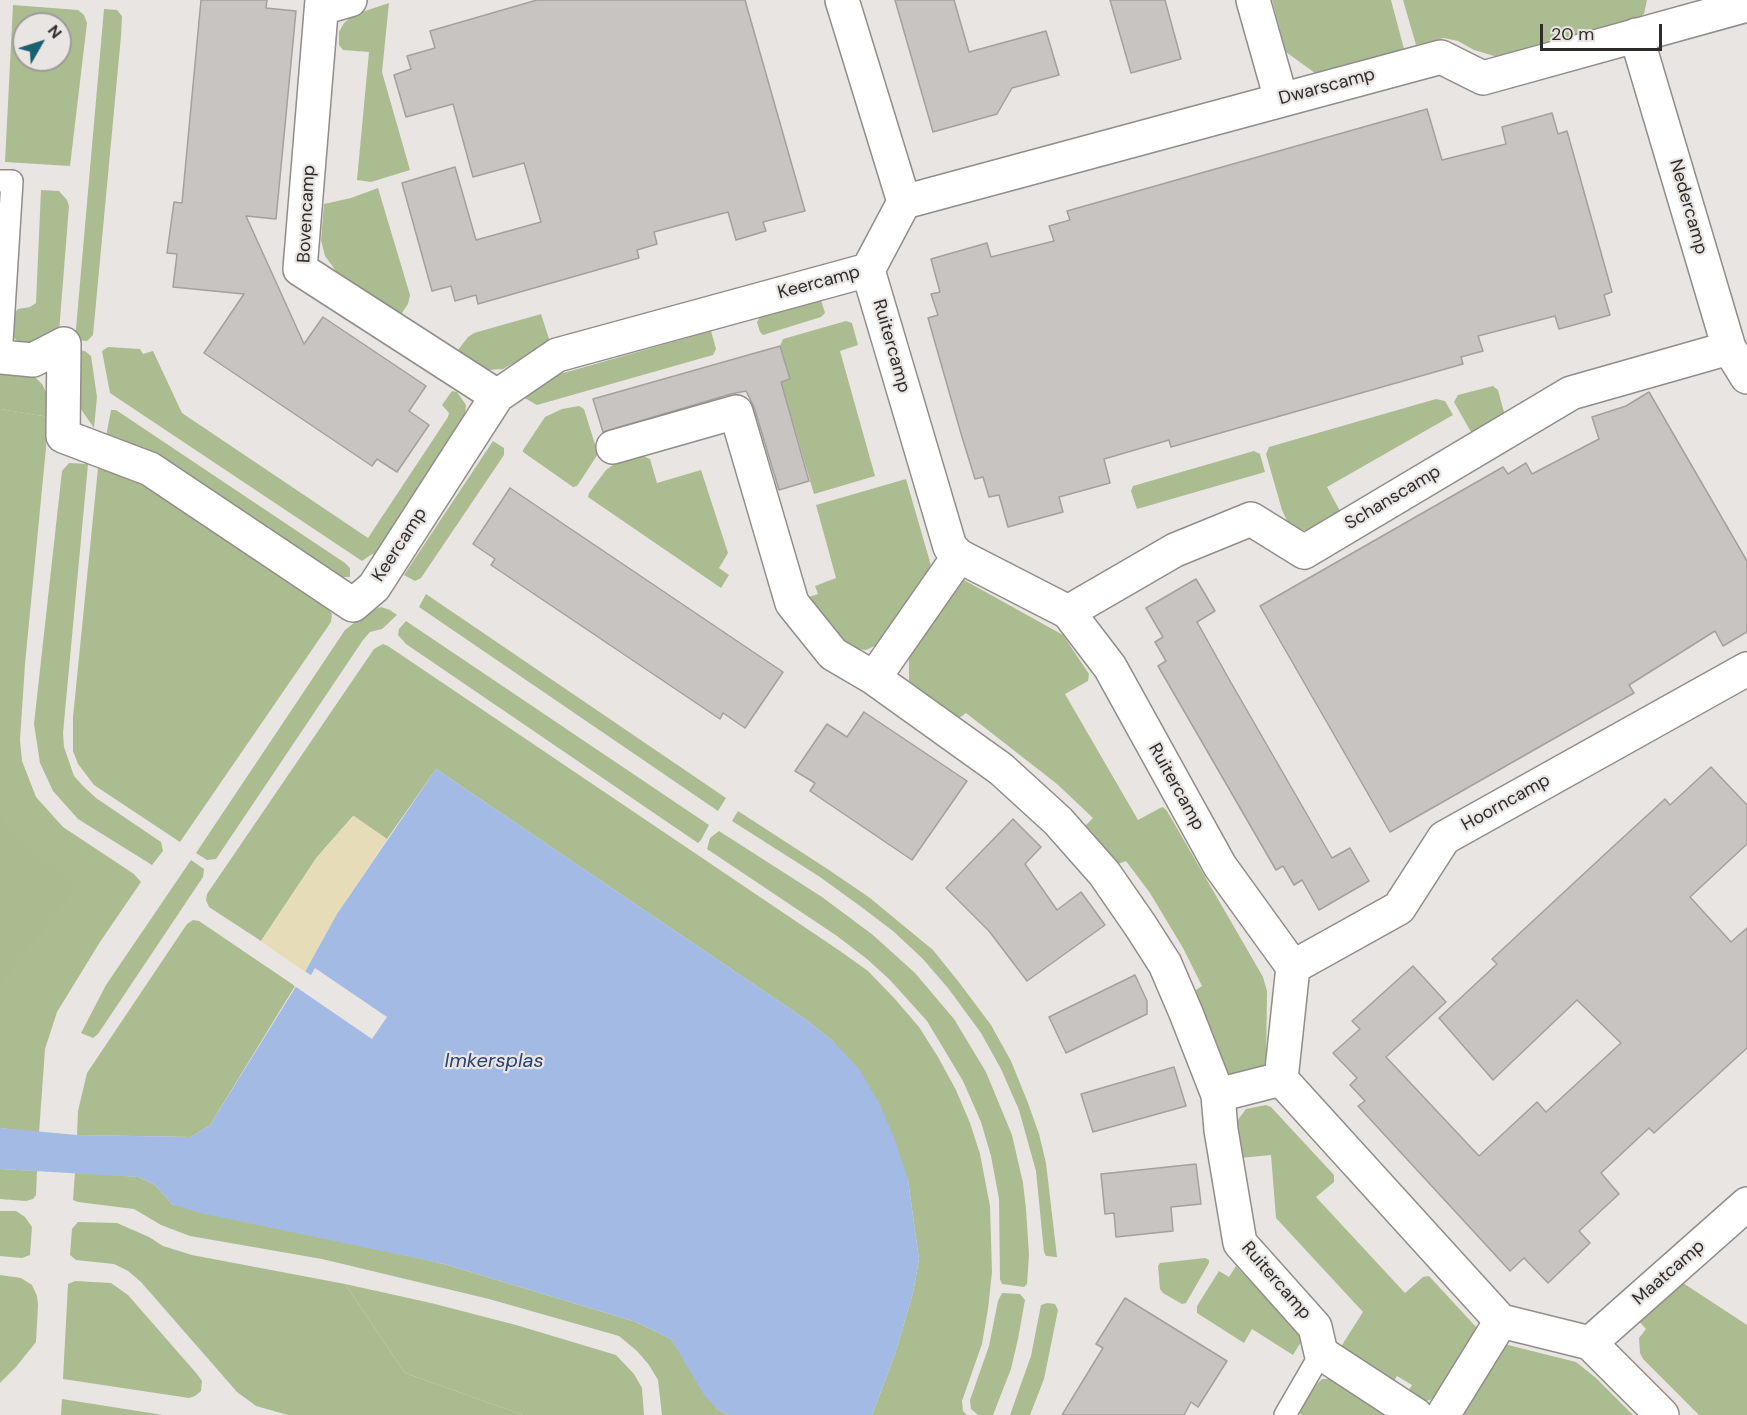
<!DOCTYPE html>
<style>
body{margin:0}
#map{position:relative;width:1747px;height:1415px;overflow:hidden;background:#e9e5e2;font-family:"DM Sans",sans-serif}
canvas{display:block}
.north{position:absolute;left:12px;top:12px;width:60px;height:60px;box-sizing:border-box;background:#e9e5e2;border:2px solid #9f9b99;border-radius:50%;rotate:51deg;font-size:16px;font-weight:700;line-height:24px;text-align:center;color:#2f2d2c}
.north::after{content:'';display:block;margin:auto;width:21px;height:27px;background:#1b6072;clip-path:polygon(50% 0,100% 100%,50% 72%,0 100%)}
.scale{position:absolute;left:1540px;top:24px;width:122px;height:27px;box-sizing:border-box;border:3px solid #2f2d2c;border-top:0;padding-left:8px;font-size:18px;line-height:21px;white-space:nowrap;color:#2f2d2c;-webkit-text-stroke:4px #e9e5e2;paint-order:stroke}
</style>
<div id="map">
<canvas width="1747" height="1415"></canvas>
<div class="north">N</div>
<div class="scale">20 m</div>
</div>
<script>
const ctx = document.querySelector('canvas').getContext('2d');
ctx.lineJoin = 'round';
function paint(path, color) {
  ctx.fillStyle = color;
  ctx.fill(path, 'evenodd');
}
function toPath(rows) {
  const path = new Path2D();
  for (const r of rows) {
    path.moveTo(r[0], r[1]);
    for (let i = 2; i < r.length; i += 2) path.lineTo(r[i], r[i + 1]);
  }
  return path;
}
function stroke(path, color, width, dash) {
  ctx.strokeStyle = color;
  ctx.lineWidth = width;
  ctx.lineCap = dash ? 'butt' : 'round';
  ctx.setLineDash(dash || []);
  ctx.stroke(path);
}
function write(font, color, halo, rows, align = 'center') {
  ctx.font = font + ' "DM Sans",sans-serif';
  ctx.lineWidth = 4.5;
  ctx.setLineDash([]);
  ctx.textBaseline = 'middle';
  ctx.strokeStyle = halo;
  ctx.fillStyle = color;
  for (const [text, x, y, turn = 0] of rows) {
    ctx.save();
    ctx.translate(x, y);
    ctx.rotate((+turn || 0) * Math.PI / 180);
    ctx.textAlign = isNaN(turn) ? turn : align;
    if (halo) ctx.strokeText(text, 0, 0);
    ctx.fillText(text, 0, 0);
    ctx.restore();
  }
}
paint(toPath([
 [1272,0,1391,0,1404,49,1315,73,1286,52],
 [1403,0,1647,0,1644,14,1634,22,1501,58,1474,50,1458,41,1444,38,1416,45],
 [389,3,382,72,410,170,371,182,357,180,369,52,343,50,339,45,339,32,344,23,353,15],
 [13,5,78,10,84,15,87,23,70,166,5,162],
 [24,24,60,24,60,60,24,60],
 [104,9,117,10,122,16,121,36,93,335,87,341,75,340],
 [378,188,410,295,408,304,400,316,336,271,325,256,321,240,324,204,351,198],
 [41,190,59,191,67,200,69,206,59,332,46,345,19,343,9,332,12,315,18,309,30,307,36,303],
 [821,300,825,313,821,317,763,335,760,332,757,322,760,317],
 [541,314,550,342,503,369,487,370,455,354,468,337,474,333],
 [846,321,852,323,858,345,840,351,875,476,814,494,781,382,790,379,780,346,783,339],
 [711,331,716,349,713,355,537,405,523,397,546,378],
 [108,347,140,349,143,354,153,351,182,413,368,538,448,417,449,413,442,405,452,391,457,392,466,405,465,417,380,558,372,554,362,561,110,393,102,351],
 [73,350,85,351,91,356,97,397,94,428,78,405],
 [1493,386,1498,390,1505,416,1475,439,1454,402,1458,395],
 [1436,399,1445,401,1453,415,1327,487,1340,511,1309,531,1298,529,1288,523,1282,510,1266,454,1269,447],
 [579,406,584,409,598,454,577,486,573,487,523,452,523,450,545,417,562,409],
 [0,409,49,417,25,664,20,740,22,761,36,797,63,827,134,874,141,882,100,942,57,1012,45,1049,39,1133,0,1128],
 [111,410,116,410,345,563,350,568,350,577,333,577,106,437],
 [493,441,504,448,504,455,421,578,415,581,404,575],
 [1254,451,1260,454,1265,472,1137,509,1131,491,1133,486],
 [643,456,650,459,657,483,701,470,728,553,719,568,729,575,721,588,588,497,589,493,606,470,613,465],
 [69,463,88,464,63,733,64,747,74,776,83,786,96,798,161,842,163,851,152,865,78,819,53,791,40,763,34,724,62,471],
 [98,468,123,475,151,489,327,607,332,614,331,622,180,842,94,785,78,764,73,751,73,717],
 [906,479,932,569,881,643,866,650,855,649,822,627,806,598,818,594,815,586,836,578,816,505],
 [964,580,1063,635,1089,674,1088,681,1065,694,1138,820,1160,808,1163,807,1167,811,1263,977,1267,991,1266,1069,1230,1076,1224,1073,1193,992,1202,986,1183,948,1150,893,1126,861,1118,864,1084,827,1093,818,1057,784,966,713,958,719,920,695,909,681,909,658,958,586],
 [426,594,726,798,718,811,419,607],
 [381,607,390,610,397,615,382,629,370,632,363,640,216,859,207,860,196,853,345,630,369,611],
 [406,621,709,825,701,840,698,843,406,644,398,635,399,629],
 [383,644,388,646,840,951,868,971,895,999,919,1027,938,1057,956,1090,970,1123,980,1154,990,1206,992,1272,988,1309,982,1344,962,1401,963,1411,967,1415,872,1415,895,1354,913,1293,919,1259,908,1180,833,1041,805,1019,436,769,387,839,353,816,317,857,261,941,209,907,206,900,207,894,374,649],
 [738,811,829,870,870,898,933,950,958,981,991,1025,1011,1061,1028,1103,1039,1134,1046,1163,1057,1257,1046,1256,1044,1252,1036,1171,1019,1110,1001,1069,981,1033,948,988,922,958,893,931,860,906,820,877,732,821],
 [719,831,822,897,873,935,915,973,954,1019,986,1072,1012,1135,1023,1183,1026,1209,1029,1255,1027,1284,1024,1287,1002,1284,1000,1279,999,1199,991,1156,981,1122,963,1081,927,1021,890,980,867,959,837,936,707,849,710,838],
 [191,860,204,869,203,877,98,1034,93,1038,81,1033,106,985],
 [193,920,199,921,295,986,210,1125,191,1137,77,1135,78,1111,87,1073,187,924],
 [1266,1105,1271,1107,1334,1175,1334,1182,1316,1197,1405,1293,1423,1277,1429,1276,1477,1328,1439,1395,1430,1400,1416,1403,1405,1396,1412,1385,1397,1376,1390,1387,1344,1355,1342,1345,1363,1312,1276,1218,1271,1155,1240,1158,1237,1121,1246,1109],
 [0,1169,37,1171,36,1195,33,1199,26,1201,0,1199],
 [75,1172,138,1177,154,1184,172,1204,444,1264,636,1322,671,1339,717,1409,728,1415,662,1415,658,1380,649,1365,637,1351,619,1336,489,1299,322,1259,190,1236,161,1225,134,1209,78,1202,73,1200],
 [0,1211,16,1211,25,1217,32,1227,30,1255,22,1258,0,1256],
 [1205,1258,1209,1260,1209,1263,1186,1303,1182,1304,1163,1293,1160,1289,1158,1266,1160,1263],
 [1236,1266,1297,1331,1301,1342,1293,1355,1252,1329,1244,1343,1197,1313,1197,1306,1219,1271,1229,1277],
 [0,1275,21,1278,32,1285,37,1296,38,1305,36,1342,16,1367,0,1383],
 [75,1281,111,1283,128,1295,197,1374,202,1381,201,1391,195,1396,189,1398,63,1379,68,1284],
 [1680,1281,1747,1325,1747,1415,1699,1415,1643,1359,1640,1353,1639,1338,1646,1329,1637,1319],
 [345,1284,431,1303,516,1325,616,1355,634,1374,642,1388,644,1415,523,1415,405,1373],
 [1002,1293,1020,1294,1025,1300,1018,1339,1011,1369,993,1415,978,1415,971,1409,970,1400,989,1346,998,1301],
 [1047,1303,1055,1304,1058,1310,1044,1379,1030,1415,1010,1415,1031,1356,1041,1305],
 [1504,1344,1576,1362,1596,1378,1633,1415,1461,1415],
 [1322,1379,1336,1379,1395,1415,1302,1415,1298,1412,1316,1385],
 [62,1399,163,1415,61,1415]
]), '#abbc91');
paint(toPath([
 [0,366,32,374,42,384,48,396,49,417,0,409],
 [0,815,77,887,0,986],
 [78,1222,117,1223,149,1237,163,1246,192,1255,345,1284,405,1373,523,1415,288,1415,256,1406,237,1392,141,1282,128,1271,114,1264,76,1260,70,1255,72,1229]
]), '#aabc8f');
paint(toPath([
 [354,816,387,839,337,914,305,972,261,941,317,857]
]), '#e6dcb7');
paint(toPath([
 [436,769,805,1019,833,1041,859,1069,879,1103,895,1140,908,1180,919,1259,913,1293,895,1354,872,1415,728,1415,717,1409,704,1395,671,1339,636,1322,444,1264,200,1213,172,1204,154,1184,138,1177,0,1169,0,1128,77,1135,191,1137,210,1125,305,972,337,914]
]), '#a3bae4');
paint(toPath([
 [315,968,387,1017,372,1039,293,985,303,970,311,975]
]), '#e9e5e2');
const building = toPath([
 [201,0,267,0,266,8,296,11,276,219,246,216,304,344,323,317,426,386,409,411,429,425,397,472,377,459,372,466,204,353,244,294,173,287,177,254,167,253,174,202,182,203,201,0],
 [537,0,745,0,805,211,763,222,766,231,736,240,728,212,654,232,657,244,637,250,639,258,478,304,476,295,455,301,451,286,432,291,402,183,455,167,476,240,541,222,524,163,473,177,453,104,406,117,394,75,411,69,407,56,435,48,430,31,537,0],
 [895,0,954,0,969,52,1046,31,1059,75,1012,88,997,114,933,132,895,0],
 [1110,0,1165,0,1181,59,1131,73,1110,0],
 [1427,109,1442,160,1506,144,1502,127,1552,113,1558,134,1567,131,1612,292,1604,295,1610,315,1559,329,1555,316,1478,336,1483,351,1461,357,1463,364,1171,447,1169,440,1104,459,1110,483,1059,497,1063,512,1008,527,999,495,989,497,983,477,975,479,962,437,928,318,938,315,931,294,940,292,931,259,987,243,991,257,1054,241,1049,226,1070,220,1067,211,1427,109],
 [780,346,790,379,781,382,809,481,779,490,754,407,746,391,731,394,603,432,593,399,780,346],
 [1649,392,1747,561,1747,632,1723,646,1715,631,1629,685,1634,693,1390,832,1260,606,1503,467,1508,474,1526,463,1532,474,1599,439,1592,417,1626,406,1649,392],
 [510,488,783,672,745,728,723,713,720,719,491,565,495,559,473,544,510,488],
 [1196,579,1215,611,1197,622,1230,681,1332,858,1350,848,1369,881,1319,910,1302,880,1294,885,1283,866,1276,870,1158,666,1166,661,1155,642,1163,637,1146,608,1196,579],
 [864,712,967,781,912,860,810,791,815,783,795,771,827,724,847,737,864,712],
 [1711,767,1747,805,1747,844,1690,897,1731,942,1747,928,1747,1048,1654,1133,1649,1128,1601,1173,1619,1194,1579,1231,1590,1243,1548,1283,1524,1258,1510,1271,1358,1106,1365,1101,1350,1085,1357,1078,1333,1053,1360,1029,1352,1021,1413,966,1446,1002,1386,1057,1479,1156,1537,1102,1546,1112,1621,1043,1577,1000,1493,1080,1439,1018,1497,964,1492,959,1604,855,1665,799,1670,805,1711,767],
 [1013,819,1041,847,1025,864,1057,910,1081,892,1105,925,1027,981,989,931,946,888,1013,819],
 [1135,975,1147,1001,1147,1014,1066,1053,1049,1017,1135,975],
 [1174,1067,1186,1106,1093,1132,1081,1094,1174,1067],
 [1196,1164,1201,1204,1171,1207,1173,1231,1116,1237,1114,1213,1105,1214,1101,1174,1196,1164],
 [1125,1298,1227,1361,1198,1407,1191,1402,1184,1415,1062,1415,1103,1348,1096,1344,1125,1298]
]);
paint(building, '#c8c4c1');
stroke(building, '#a4a09d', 1.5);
const lane = toPath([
 [0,181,12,181,1,358],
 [1285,1415,1321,1353]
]);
const street = toPath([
 [322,0,300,269,497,396],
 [842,0,904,202,868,270,950,547,959,556,1068,612,1110,667,1220,866,1293,967,1281,1079,1501,1321,1590,1343,1662,1415],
 [1253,0,1281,99],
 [322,8,350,0],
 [1636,35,1729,348,1747,377],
 [904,202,1441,57,1483,78,1747,5],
 [0,357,33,360,64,344,63,436,150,469,353,605,374,587,497,396,557,355,868,270],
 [613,447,736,412,792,603,833,654,874,678,1001,769,1058,821,1104,873,1140,925,1165,964,1186,1013,1218,1095,1221,1130,1240,1243,1315,1327,1321,1353,1416,1415],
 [1068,612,1175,550,1251,519,1304,552,1571,393,1729,348],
 [874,678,959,556],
 [1293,967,1399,908,1444,838,1747,669],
 [1218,1095,1281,1079],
 [1590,1343,1747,1204],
 [1443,1415,1501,1321]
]);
stroke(lane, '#918d8a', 24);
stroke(street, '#918d8a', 36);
stroke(lane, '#fff', 21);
stroke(street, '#fff', 33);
write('18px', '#2f2d2c', '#e9e5e2', [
 ["Dwarscamp",1327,87,-15],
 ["Nedercamp",1688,207,74],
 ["Bovencamp",307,214,-87],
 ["Keercamp",819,283,-15],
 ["Ruitercamp",891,346,74],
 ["Schanscamp",1393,498,-31],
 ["Keercamp",400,545,-57],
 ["Ruitercamp",1176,787,61],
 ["Hoorncamp",1506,803,-29],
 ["Maatcamp",1669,1273,-41],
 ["Ruitercamp",1276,1281,49]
]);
write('italic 20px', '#264175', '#e9e5e2', [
 ["Imkersplas",494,1062]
]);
</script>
